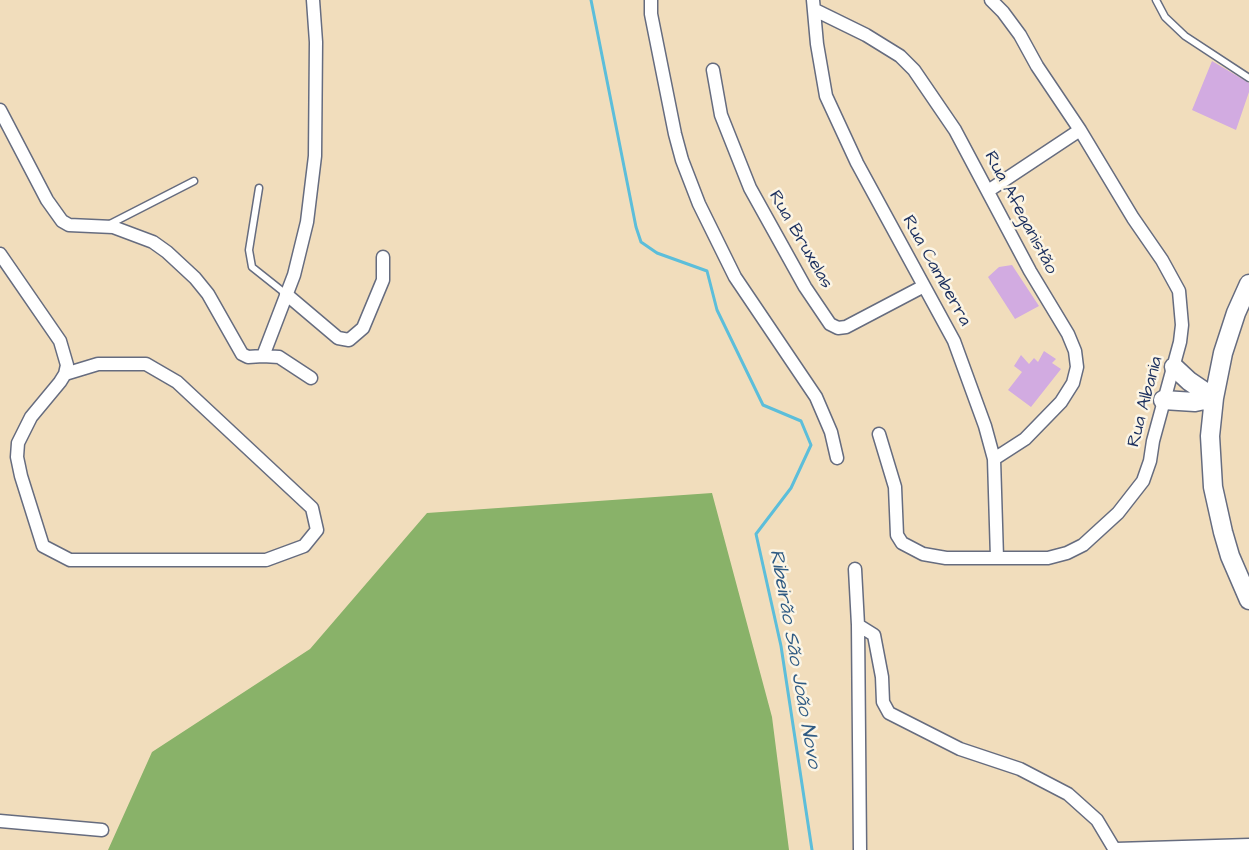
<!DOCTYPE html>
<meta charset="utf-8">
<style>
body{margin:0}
canvas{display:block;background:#f1ddbc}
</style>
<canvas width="1249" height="850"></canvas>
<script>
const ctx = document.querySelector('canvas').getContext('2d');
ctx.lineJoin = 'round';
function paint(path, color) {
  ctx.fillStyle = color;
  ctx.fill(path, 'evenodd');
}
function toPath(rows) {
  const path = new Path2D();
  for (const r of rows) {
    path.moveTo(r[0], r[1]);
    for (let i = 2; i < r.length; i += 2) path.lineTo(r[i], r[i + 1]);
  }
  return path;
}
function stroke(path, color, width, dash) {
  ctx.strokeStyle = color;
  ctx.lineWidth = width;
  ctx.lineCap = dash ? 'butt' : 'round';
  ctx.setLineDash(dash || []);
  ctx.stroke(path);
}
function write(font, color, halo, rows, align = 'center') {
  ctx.font = font + ' "Architects Daughter",sans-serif';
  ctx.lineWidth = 5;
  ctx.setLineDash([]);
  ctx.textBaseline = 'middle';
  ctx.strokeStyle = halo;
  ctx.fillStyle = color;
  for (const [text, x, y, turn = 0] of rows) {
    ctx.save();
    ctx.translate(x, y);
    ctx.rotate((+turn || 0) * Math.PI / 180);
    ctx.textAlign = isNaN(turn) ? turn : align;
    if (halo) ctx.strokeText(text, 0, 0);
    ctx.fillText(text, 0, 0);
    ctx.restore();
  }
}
paint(toPath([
 [712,493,772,717,789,850,108,850,152,752,310,649,427,513]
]), '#89b269');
stroke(toPath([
 [591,0,636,227,641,242,657,253,707,271,717,310,763,405,801,421,811,445,791,488,756,534,781,646,812,850]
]), '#5cbeda', 3);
paint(toPath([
 [1212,61,1249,83,1249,92,1236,130,1192,110],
 [1012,265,1039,306,1015,319,988,277,999,267],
 [1044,351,1056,359,1052,363,1061,369,1031,407,1008,390,1022,372,1014,366,1021,355,1029,364,1034,358,1038,362]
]), '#d2abe1');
const service = toPath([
 [1156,0,1165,17,1185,36,1249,78],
 [259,188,249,250,252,267,286,294],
 [110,224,194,181]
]);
const minor = toPath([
 [651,0,651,14,675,134,682,160,699,204,735,277,816,397,831,432,837,458],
 [813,0,817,44,826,96,857,163,954,341,985,426,994,459,997,558],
 [815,10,866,35,900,56,914,70,955,130,1030,271,1068,334,1075,351,1077,367,1073,383,1061,402,1025,439,994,459],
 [713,70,721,115,750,188,805,287,830,324,838,328,846,327,924,286],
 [0,110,47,200,62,221,69,225,113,227,153,242,167,252,195,278,208,294,242,354,248,357,263,356,279,357,311,378],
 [988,191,1080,130],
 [0,254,60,341,67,365,65,374,60,382,31,417,18,443,17,457,21,476,43,546,70,560,266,560,304,546,317,530,312,508,177,382,146,364,98,364,65,374],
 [286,294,338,338,349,340,363,328,383,280,383,257],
 [263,356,294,275,307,222,315,156,316,42,313,0],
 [879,434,895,487,897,535,902,543,923,554,946,558,1048,558,1067,553,1083,545,1118,513,1143,481,1150,461,1153,441,1180,342,1182,325,1179,291,1162,260,1133,218,1080,130,1037,66,1020,35,1003,12,991,0],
 [855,569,858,625,860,850],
 [858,625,874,635,882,677,883,702,889,713,960,749,1020,769,1068,794,1097,820,1115,850],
 [0,821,102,830],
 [1116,849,1249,845]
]);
const primary = toPath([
 [1249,284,1236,313,1223,353,1214,398,1210,436,1213,487,1223,532,1230,556,1249,600],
 [1174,367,1189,381,1214,398],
 [1163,400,1195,402,1214,398]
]);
stroke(service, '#666c7f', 9);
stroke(minor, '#666c7f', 15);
stroke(primary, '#666c7f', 21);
stroke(service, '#fff', 6);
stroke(minor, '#fff', 12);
stroke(primary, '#fff', 18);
write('18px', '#1b2f5e', '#fcf5e5', [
 ["Rua Afeganistão",1020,213,62],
 ["Rua Bruxelas",800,240,60],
 ["Rua Camberra",936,271,61],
 ["Rua Albania",1146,402,-75]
]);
write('italic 20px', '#2e5a83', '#fcf5e5', [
 ["Ribeirão São João Novo",794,659,80]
]);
</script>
